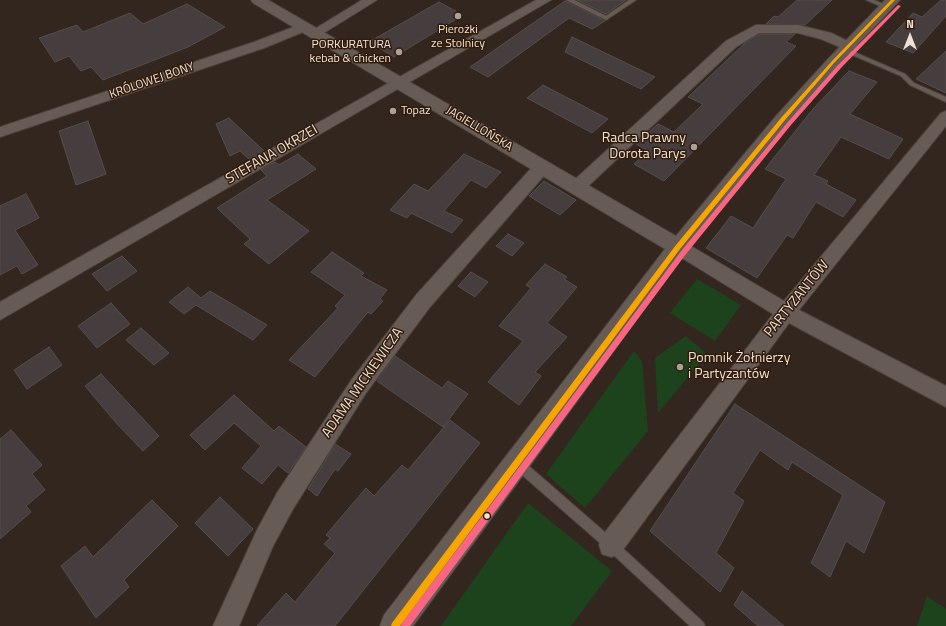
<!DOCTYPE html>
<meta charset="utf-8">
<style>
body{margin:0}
#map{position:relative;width:946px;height:626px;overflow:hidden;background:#33261e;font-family:"Titillium Web",sans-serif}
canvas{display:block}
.north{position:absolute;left:890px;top:16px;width:40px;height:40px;-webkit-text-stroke:3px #311b0b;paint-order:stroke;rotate:0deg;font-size:11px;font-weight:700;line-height:16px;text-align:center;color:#f0e1d6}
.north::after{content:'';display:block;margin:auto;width:14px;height:18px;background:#f0e1d6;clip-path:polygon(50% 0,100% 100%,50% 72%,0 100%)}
</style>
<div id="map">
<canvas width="946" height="626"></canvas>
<div class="north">N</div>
</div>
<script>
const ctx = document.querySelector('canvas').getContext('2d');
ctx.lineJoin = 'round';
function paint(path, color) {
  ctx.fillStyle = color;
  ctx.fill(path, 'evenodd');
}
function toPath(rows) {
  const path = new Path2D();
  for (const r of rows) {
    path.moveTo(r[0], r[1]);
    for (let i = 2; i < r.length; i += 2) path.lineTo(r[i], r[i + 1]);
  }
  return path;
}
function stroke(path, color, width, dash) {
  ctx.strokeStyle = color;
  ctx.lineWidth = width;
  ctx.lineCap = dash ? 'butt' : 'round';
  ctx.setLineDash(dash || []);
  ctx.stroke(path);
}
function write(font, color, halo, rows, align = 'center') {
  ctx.font = font + ' "Titillium Web",sans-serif';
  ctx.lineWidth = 3;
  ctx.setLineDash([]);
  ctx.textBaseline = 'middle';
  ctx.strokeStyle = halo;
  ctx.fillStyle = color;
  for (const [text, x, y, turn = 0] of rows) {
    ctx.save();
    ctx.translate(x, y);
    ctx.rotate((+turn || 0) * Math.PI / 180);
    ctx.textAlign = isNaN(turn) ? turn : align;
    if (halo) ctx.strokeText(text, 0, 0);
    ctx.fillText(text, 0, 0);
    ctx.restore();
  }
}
paint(toPath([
 [697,279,741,305,715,341,670,313],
 [686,336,707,354,658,413,655,358],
 [634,351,642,361,648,431,585,508,546,474],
 [528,503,612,571,571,626,441,626],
 [927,596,946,609,946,626,917,626]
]), '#1d431d');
const building = toPath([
 [577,0,626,0,606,14,577,0],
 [797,0,832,0,805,25,766,24,774,16,778,17,797,0],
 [941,0,946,0,946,16,913,53,886,42,913,13,922,17,941,0],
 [565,1,605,21,592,29,569,18,488,77,470,67,565,1],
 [439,2,463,15,394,57,369,42,439,2],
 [187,4,225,27,188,47,103,80,91,67,81,71,69,56,55,62,39,38,77,25,83,32,130,13,143,24,187,4],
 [759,34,795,34,786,42,796,46,664,181,634,164,648,151,636,144,658,124,674,132,703,104,688,97,745,43,759,34],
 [572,37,655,77,641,89,565,52,572,37],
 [946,51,946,93,916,79,946,51],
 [849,71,877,82,850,114,903,139,889,159,841,137,814,175,828,181,826,184,856,200,843,217,816,202,793,238,787,235,757,278,706,248,731,216,753,228,786,179,765,169,813,109,849,71],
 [543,85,608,119,592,133,527,98,543,85],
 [229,118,264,151,250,160,240,151,230,156,216,124,229,118],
 [88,121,106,174,76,185,59,131,88,121],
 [298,154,316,169,267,200,309,231,269,264,244,244,250,239,217,208,267,176,261,170,275,162,279,165,298,154],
 [464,154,501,172,486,188,471,180,444,211,463,220,452,233,411,213,407,218,390,210,414,184,428,191,464,154],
 [544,181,576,200,560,215,529,196,544,181],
 [26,194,39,218,15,230,38,265,22,274,17,266,0,275,0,206,26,194],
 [508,234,524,243,512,256,496,246,508,234],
 [332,252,364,273,361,276,387,290,380,299,383,301,371,314,368,312,315,377,289,360,338,308,335,306,345,295,311,272,332,252],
 [122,256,137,271,107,291,92,274,122,256],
 [545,264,567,277,564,279,577,287,547,323,567,337,535,372,541,376,519,405,488,382,523,341,499,326,531,288,526,285,545,264],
 [471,272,488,282,475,297,458,286,471,272],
 [188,287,201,298,210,291,267,325,253,340,196,305,184,314,169,302,188,287],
 [111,303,130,324,97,348,78,326,111,303],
 [141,328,169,353,154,365,126,340,141,328],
 [49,347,62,365,27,389,14,370,49,347],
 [395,356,442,388,448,381,468,394,443,427,377,381,395,356],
 [101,374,159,436,143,451,117,424,85,386,101,374],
 [234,395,274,431,279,426,306,447,288,473,278,465,262,484,242,468,261,446,234,423,205,450,190,435,234,395],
 [735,404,885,502,864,553,846,541,830,577,811,563,843,495,792,462,788,470,760,450,733,493,744,501,716,553,734,568,720,592,650,531,735,404],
 [450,420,480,443,335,626,257,626,286,593,295,602,335,553,324,544,330,538,326,535,366,488,374,496,402,465,408,470,450,420],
 [11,430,42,465,32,474,45,490,26,506,31,512,0,539,0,439,11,430],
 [335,444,351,454,338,471,335,469,317,496,308,489,335,444],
 [220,497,253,529,228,556,195,523,220,497],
 [152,500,178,526,124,580,129,587,96,618,61,566,85,546,93,557,152,500],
 [742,591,784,626,758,626,734,605,742,591]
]);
paint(building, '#463d3e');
stroke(building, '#564d4e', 1);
const service = toPath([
 [566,0,574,0,606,16,629,0,636,0,606,20,566,0],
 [866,0,874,0,890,7,885,8,866,0],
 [845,48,905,74,914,83,946,97,946,102,910,85,901,76,843,51,842,50,845,48],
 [518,459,522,460,615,541,703,622,705,626,690,626,607,549,514,468,513,464,514,460,518,459]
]);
const minor = toPath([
 [362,0,377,0,319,36,314,37,308,33,362,0],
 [536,0,551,0,0,320,0,302,536,0],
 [304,23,310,27,308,30,264,48,0,137,0,127,254,42,304,23],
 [756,25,798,25,831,33,854,44,856,47,849,51,821,39,798,33,759,33,736,47,583,191,577,193,571,191,569,187,571,183,726,41,756,25],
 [946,111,946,126,799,310,946,386,946,407,789,323,620,554,611,557,602,554,599,545,602,536,773,314,672,252,669,247,672,242,678,240,684,242,784,301,941,113,946,111],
 [542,161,548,163,550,167,548,171,430,307,366,393,293,509,273,546,239,626,213,626,257,530,277,493,352,379,416,295,536,163,542,161]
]);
const tertiary = toPath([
 [251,0,268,0,676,236,777,115,828,59,885,0,900,0,838,65,789,123,685,253,413,626,380,626,384,615,665,249,253,3,251,0]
]);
stroke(service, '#4d423b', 2);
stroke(minor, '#4d423b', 2);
stroke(tertiary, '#4d423b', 2);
paint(service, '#665c55');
paint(minor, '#665c55');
paint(tertiary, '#665c55');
paint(toPath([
 [891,0,895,0,834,63,785,120,680,249,400,626,391,626,392,623,676,245,781,118,832,61,891,0]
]), '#f7a600');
paint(toPath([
 [898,5,901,6,841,68,791,125,686,254,410,626,401,626,402,623,682,250,787,123,837,66,898,5]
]), '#fa6682');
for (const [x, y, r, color] of [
 [458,16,4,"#aea096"],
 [399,52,4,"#aea096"],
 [393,111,4,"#aea096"],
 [694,147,4,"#aea096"],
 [680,367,4,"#aea096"],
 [487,516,3.5,"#f0e1d6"]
]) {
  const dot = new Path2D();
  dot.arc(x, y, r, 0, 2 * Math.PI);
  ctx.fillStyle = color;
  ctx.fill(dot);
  stroke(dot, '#311b0b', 1.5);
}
write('12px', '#f0e1d6', '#311b0b', [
 ["Pierożki",458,30],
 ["ze Stolnicy",458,44],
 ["PORKURATURA",391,45,"right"],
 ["kebab & chicken",391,59,"right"],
 ["Topaz",401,111,"left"]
]);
write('12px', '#f0e1d6', '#311b0b', [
 ["KRÓLOWEJ BONY",152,81,-19],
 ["JAGIELLOŃSKA",479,129,31]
]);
write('14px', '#f0e1d6', '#311b0b', [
 ["Radca Prawny",686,139],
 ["Dorota Parys",686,155],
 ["Pomnik Żołnierzy",688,359,"left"],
 ["i Partyzantów",688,375,"left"]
], 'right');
write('14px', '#f0e1d6', '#311b0b', [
 ["STEFANA OKRZEI",272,155,-30],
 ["PARTYZANTÓW",797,299,-51],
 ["ADAMA MICKIEWICZA",363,383,-55]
]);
</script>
